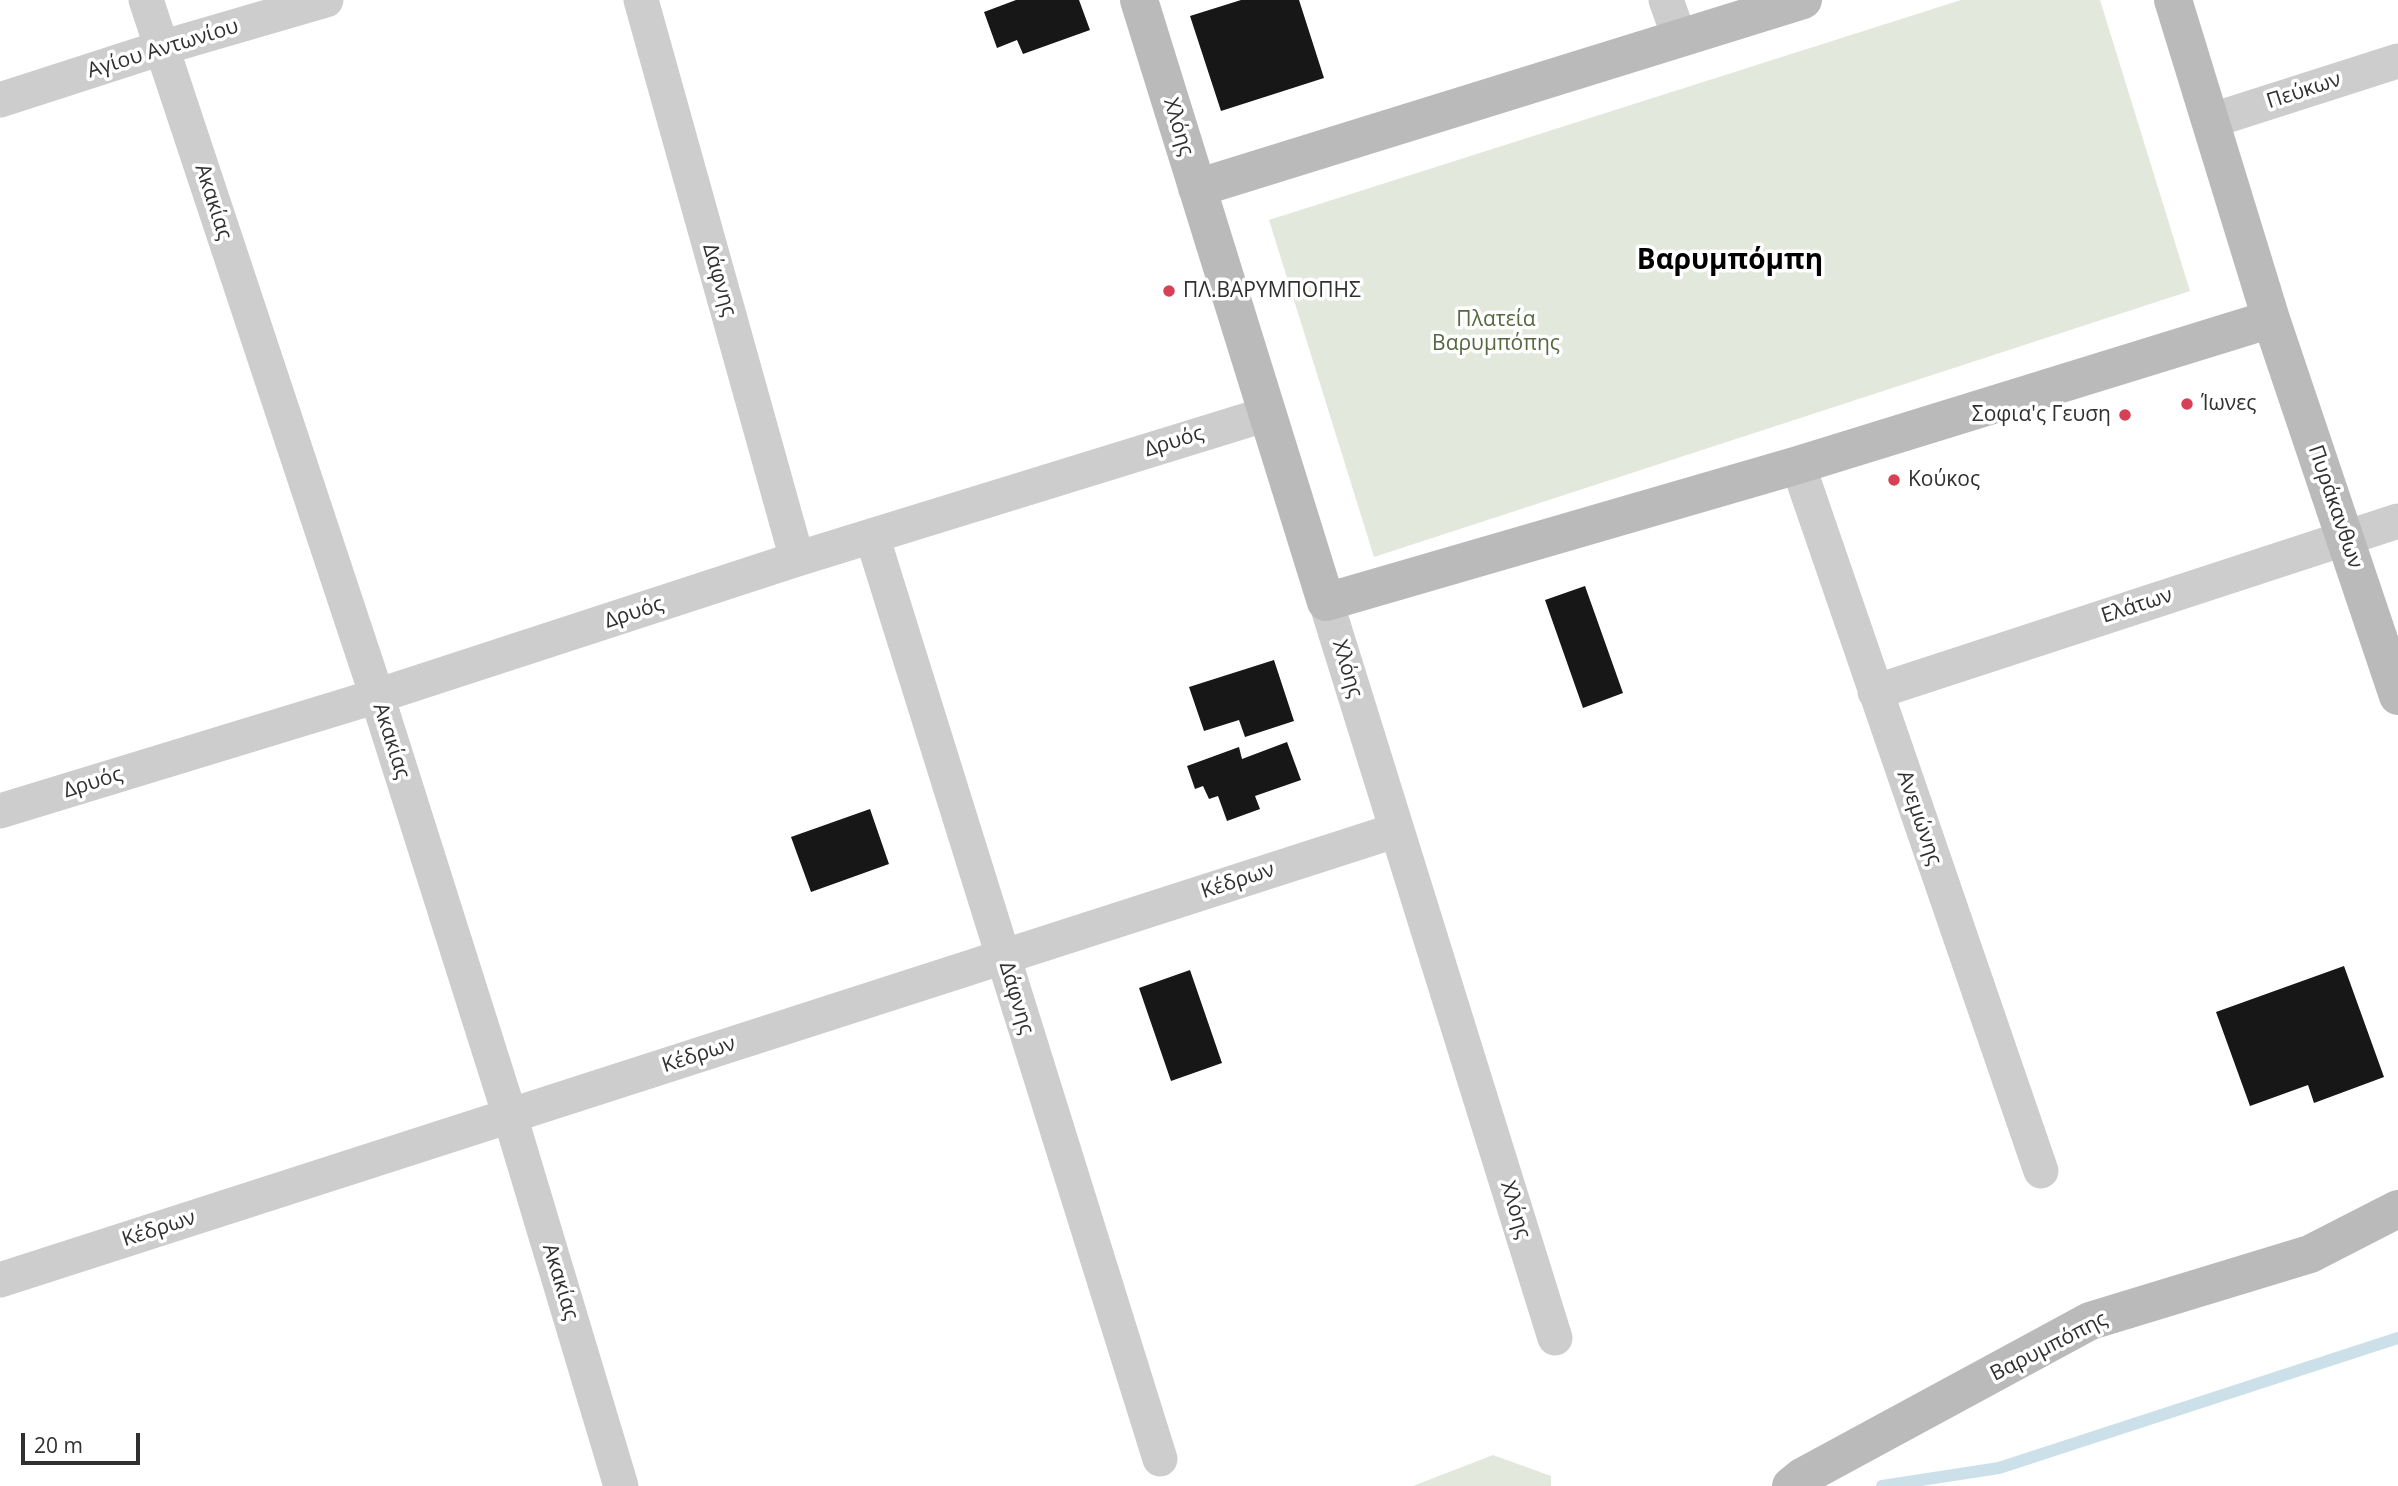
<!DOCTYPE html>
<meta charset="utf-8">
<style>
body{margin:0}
#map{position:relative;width:2398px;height:1486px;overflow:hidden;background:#fff;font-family:"Open Sans",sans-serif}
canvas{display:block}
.scale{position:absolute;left:21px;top:1433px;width:119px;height:32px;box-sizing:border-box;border:4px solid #303030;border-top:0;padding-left:9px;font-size:21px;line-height:24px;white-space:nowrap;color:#303030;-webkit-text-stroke:5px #fff;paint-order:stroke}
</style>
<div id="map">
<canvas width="2398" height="1486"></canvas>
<div class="scale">20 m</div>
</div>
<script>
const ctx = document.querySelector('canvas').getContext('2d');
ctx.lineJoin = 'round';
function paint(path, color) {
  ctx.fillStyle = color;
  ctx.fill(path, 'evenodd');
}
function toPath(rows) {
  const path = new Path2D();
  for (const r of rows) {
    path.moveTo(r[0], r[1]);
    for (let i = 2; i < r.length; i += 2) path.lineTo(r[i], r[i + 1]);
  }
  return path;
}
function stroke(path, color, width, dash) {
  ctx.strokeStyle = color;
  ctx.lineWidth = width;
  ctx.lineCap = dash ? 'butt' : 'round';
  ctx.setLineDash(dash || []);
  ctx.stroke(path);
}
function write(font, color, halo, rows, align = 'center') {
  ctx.font = font + ' "Open Sans",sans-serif';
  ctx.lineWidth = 7;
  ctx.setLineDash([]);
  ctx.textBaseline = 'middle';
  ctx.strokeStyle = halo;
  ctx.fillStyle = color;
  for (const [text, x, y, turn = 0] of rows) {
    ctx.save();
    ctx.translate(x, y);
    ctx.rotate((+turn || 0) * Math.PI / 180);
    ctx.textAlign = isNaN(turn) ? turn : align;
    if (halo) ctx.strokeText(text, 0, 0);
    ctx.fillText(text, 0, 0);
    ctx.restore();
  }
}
paint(toPath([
 [1961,0,2100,0,2190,291,1374,557,1269,220],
 [1493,1455,1551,1476,1551,1486,1413,1486]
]), '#e3e8dc');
stroke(toPath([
 [1882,1486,1999,1468,2398,1338]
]), '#cce0ea', 12);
paint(toPath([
 [1016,0,1079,0,1090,30,1023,54,1017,40,997,48,984,12],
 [1241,0,1299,0,1324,78,1221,111,1190,16],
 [1585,586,1623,693,1583,708,1545,600],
 [1274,660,1294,721,1245,737,1239,720,1204,731,1189,687],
 [1287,742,1301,780,1255,796,1260,809,1227,821,1218,796,1209,799,1203,786,1195,789,1187,766,1239,747,1242,759],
 [870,809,889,864,811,892,791,837],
 [2344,966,2384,1077,2314,1103,2308,1085,2250,1106,2216,1012],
 [1190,970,1222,1063,1171,1081,1139,988]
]), '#171717');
stroke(toPath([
 [146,0,377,696,510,1116,621,1486],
 [641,0,797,559],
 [1666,0,1680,39],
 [0,100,161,48,326,0],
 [2210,121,2398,61],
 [1798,465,2041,1171],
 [872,536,1160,1459],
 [1326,602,1555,1338],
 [1875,692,2398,521],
 [0,811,377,696,797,559,1267,414],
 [0,1280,1397,830]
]), '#cdcdcd', 35);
stroke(toPath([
 [1139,0,1326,602,1798,465,2271,319],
 [2173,0,2271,319,2398,696],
 [1197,188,1803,0],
 [1791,1486,1802,1477,2090,1321,2310,1254,2398,1209]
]), '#bababa', 38);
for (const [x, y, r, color] of [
 [1169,291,7,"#d84056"],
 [2187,404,7,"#d84056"],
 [2125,415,7,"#d84056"],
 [1894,480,7,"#d84056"]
]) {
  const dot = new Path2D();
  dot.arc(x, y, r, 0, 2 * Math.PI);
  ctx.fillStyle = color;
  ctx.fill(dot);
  stroke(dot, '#fff', 2.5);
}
write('21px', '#303030', '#fff', [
 ["Αγίου Αντωνίου",163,49,-17],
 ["Πεύκων",2304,91,-18],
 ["Χλόης",1178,127,73],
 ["Ακακίας",213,202,72],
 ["Δάφνης",719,280,74],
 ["Δρυός",1174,442,-17],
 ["Πυράκανθων",2335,507,71],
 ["Ελάτων",2137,606,-18],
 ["Δρυός",634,613,-18],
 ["Χλόης",1347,669,73],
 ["Ακακίας",391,741,72],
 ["Δρυός",93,783,-17],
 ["Ανεμώνης",1919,818,71],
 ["Κέδρων",1238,881,-18],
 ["Δάφνης",1016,998,73],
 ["Κέδρων",699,1055,-18],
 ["Χλόης",1515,1210,73],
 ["Κέδρων",159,1229,-18],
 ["Ακακίας",560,1282,73],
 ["Βαρυμπόπης",2049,1347,-27]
]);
write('21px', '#303030', '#fff', [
 ["ΠΛ.ΒΑΡΥΜΠΟΠΗΣ",1183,291],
 ["Ίωνες",2201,404],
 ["Σοφια'ς Γευση",2111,415,"right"],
 ["Κούκος",1908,480]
], 'left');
write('21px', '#556840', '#fff', [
 ["Πλατεία",1496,320],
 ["Βαρυμπόπης",1496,344]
]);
write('bold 28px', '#000', '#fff', [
 ["Βαρυμπόμπη",1730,261]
]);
</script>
